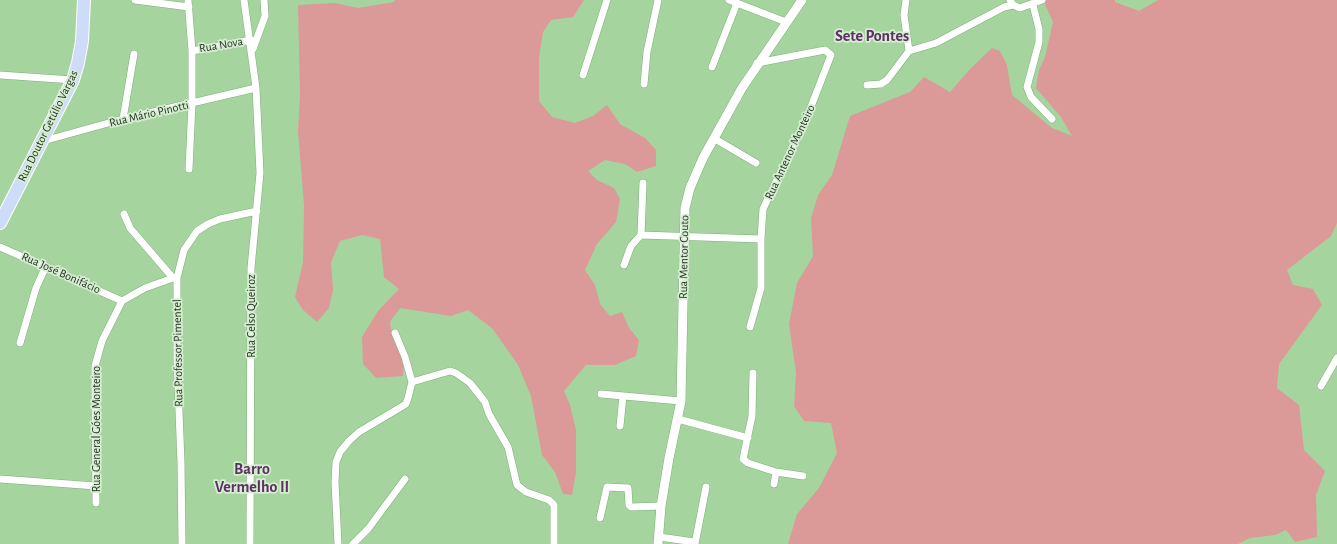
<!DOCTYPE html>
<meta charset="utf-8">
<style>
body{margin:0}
canvas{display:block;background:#a5d49f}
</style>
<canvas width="1337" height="544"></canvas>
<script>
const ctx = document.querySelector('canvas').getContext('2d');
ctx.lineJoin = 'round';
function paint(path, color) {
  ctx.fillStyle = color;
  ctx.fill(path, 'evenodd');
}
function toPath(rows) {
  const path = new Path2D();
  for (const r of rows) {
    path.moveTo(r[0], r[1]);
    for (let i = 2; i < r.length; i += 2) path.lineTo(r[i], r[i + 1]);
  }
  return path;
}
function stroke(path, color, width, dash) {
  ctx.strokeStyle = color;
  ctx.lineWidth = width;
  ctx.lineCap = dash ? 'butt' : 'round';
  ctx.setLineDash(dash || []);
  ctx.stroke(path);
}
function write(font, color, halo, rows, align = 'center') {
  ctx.font = font + ' "Alegreya Sans",sans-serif';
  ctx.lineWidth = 3.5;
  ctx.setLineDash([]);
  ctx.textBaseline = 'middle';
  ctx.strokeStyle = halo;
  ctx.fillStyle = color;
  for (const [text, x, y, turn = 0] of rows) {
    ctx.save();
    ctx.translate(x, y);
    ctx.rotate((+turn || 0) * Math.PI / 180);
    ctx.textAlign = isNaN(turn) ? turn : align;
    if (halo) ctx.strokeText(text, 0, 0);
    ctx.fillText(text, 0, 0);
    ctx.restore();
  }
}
paint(toPath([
 [395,0,584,0,573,17,551,20,543,32,539,57,539,101,552,117,575,123,593,116,607,105,620,124,645,138,656,150,656,166,637,172,625,164,605,160,588,171,597,180,614,188,620,199,616,222,597,244,585,270,595,285,600,304,610,316,622,312,629,328,639,340,636,356,615,365,586,365,564,391,570,405,576,430,576,472,572,495,563,494,555,472,542,455,531,396,518,365,492,328,468,310,451,316,400,308,390,322,391,329,404,358,403,376,376,378,363,364,362,337,378,311,399,289,384,277,380,239,362,235,340,241,331,262,333,290,329,308,317,322,303,310,295,297,303,262,304,205,298,131,300,95,298,5,335,3,358,8,394,2],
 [1043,0,1115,0,1115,2,1139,11,1158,0,1337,0,1337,223,1331,236,1287,270,1293,285,1313,289,1322,305,1279,364,1277,388,1299,405,1304,450,1325,471,1316,495,1317,537,1295,542,1286,530,1275,535,1250,538,1238,544,788,544,797,514,819,488,837,453,831,423,804,421,794,406,796,373,789,324,797,283,813,256,811,218,818,195,832,175,850,116,910,92,924,77,950,92,970,69,992,48,1000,51,1007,65,1012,95,1052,128,1072,136,1061,117,1036,88,1039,70,1045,57,1053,22]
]), '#db9a97');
const minor = toPath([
 [135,0,189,7],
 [188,0,192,51,192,103,189,169],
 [244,0,256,88,260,173,251,268,250,544],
 [729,0,786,22],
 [906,0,904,15,909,51],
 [1010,0,1013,5,1020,8,1042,0],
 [1033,5,1039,29,1039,42,1027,87,1031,97,1052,119],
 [253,49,265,16,264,0],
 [192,51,251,40],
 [712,67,737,3],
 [0,75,73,80],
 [583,75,607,0],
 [644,84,647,52,658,0],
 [867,85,881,84,887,80,909,51,936,43,1004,7,1013,5],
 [123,119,134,54],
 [715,139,756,163],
 [43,141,123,119,256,88],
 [124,214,130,228,173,278],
 [641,235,761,239],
 [0,247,122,301],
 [624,265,631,246,641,235,643,183],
 [750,327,761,288,761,239,763,209,807,117,831,55,825,50,757,63],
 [20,343,36,288,46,266],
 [753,373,752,416,743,459,748,463,776,472,803,476],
 [412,382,450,371,456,373,470,383,485,402,489,414,508,447,517,485,526,492,549,500,554,505,554,544],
 [1321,386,1337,358],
 [601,394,681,401],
 [678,419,748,438],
 [620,426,623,396],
 [0,479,96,486],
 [774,484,776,472],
 [96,503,95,387,95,366,102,341,122,301,145,288,173,278,177,278],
 [600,518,607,487,628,488,629,505,631,507,661,506],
 [659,537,695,542],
 [182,544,181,463,177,358,177,278,184,250,197,231,208,224,220,219,257,211],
 [338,544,335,482,336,462,340,452,349,441,359,432,406,404,408,398,412,382,405,357,395,333],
 [353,544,368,529,405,479],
 [695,544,706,487]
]);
const tertiary = toPath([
 [658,544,661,506,669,458,681,401,685,208,690,188,703,158,742,88,802,0]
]);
const primary = toPath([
 [0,223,73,80,78,63,82,41,84,0]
]);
stroke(minor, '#80ad7b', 8);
stroke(tertiary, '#80ad7b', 10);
stroke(primary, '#fff', 14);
stroke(minor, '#fff', 7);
stroke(tertiary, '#fff', 9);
stroke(primary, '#cddcf8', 12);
write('12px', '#1f311d', '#d6edd2', [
 ["Rua Nova",221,45,-10],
 ["Rua Mário Pinotti",149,114,-13],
 ["Rua Doutor Getúlio Vargas",48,126,-64],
 ["Rua Antenor Monteiro",790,152,-65],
 ["Rua Mentor Couto",684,257,-89],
 ["Rua José Bonifácio",61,273,24],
 ["Rua Celso Queiroz",251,316,-90],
 ["Rua Professor Pimentel",178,353,-91],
 ["Rua General Góes Monteiro",96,429,-90]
]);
write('bold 16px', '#5e3165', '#d6edd2', [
 ["Sete Pontes",872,36],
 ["Barro",252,469],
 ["Vermelho II",252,487]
]);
</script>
